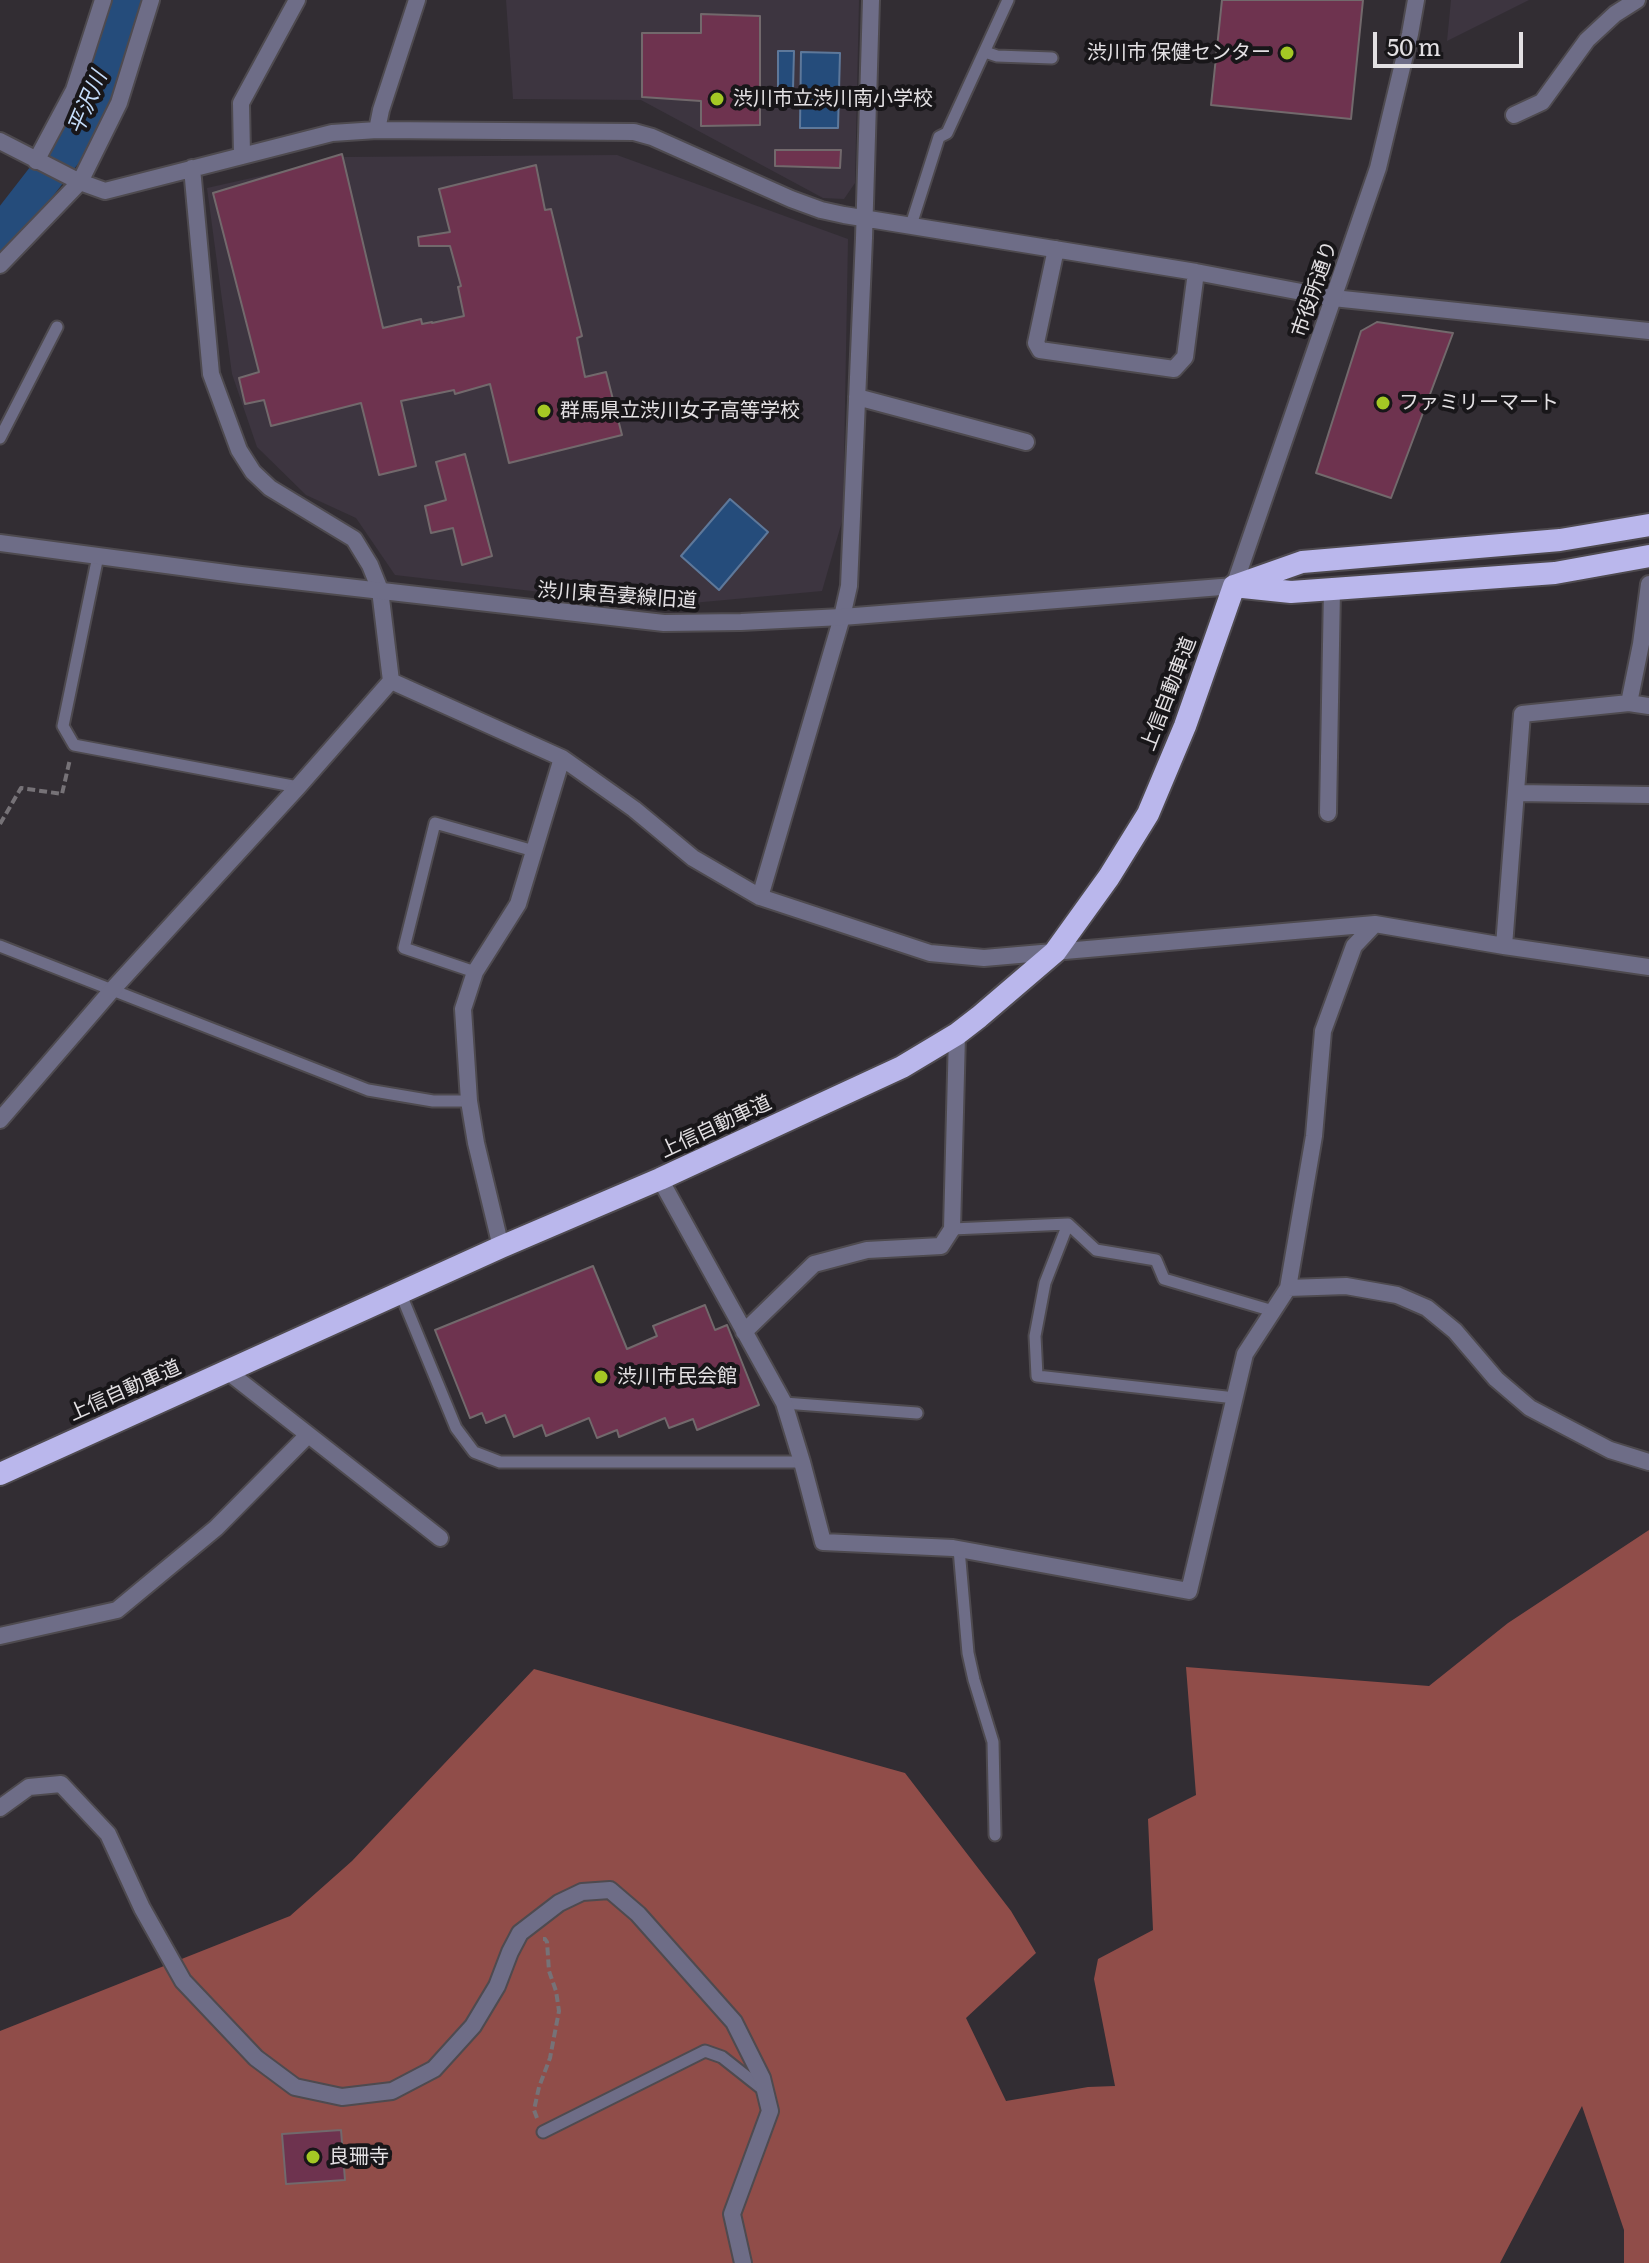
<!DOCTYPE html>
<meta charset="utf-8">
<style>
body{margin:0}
#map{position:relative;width:1649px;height:2263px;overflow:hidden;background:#322d33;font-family:Literata,serif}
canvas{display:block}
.scale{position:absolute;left:1373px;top:32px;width:150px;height:36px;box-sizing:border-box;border:4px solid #e3e0e3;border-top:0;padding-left:10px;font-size:24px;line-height:28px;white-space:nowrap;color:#e3e0e3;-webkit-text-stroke:6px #181619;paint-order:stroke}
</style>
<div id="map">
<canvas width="1649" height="2263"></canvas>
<div class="scale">50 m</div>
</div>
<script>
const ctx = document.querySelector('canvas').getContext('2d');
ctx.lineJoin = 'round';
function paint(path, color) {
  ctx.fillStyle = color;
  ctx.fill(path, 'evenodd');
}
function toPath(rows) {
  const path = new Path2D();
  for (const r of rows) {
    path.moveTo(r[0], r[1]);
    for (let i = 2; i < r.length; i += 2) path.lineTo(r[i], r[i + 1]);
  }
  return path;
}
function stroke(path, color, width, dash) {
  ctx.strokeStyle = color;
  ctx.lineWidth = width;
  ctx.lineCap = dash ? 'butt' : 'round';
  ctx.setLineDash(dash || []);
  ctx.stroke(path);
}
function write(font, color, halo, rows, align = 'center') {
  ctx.font = font + ' Literata,"Noto Sans JP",serif';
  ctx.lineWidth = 8;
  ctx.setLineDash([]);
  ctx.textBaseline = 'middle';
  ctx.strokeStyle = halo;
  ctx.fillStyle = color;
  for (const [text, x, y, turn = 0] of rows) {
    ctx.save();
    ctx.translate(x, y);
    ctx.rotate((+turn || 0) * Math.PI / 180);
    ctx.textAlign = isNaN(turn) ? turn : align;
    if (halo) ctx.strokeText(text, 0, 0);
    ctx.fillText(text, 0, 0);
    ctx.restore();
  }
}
paint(toPath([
 [506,0,859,0,855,183,844,199,823,198,641,100,513,99],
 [1451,0,1529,0,1447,41],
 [617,155,848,239,843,518,822,591,660,606,395,575,356,518,306,495,257,447,232,374,207,188,345,157]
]), '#3d3540');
paint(toPath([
 [1649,1530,1649,2263,1624,2263,1624,2230,1582,2106,1500,2263,0,2263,0,2031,290,1916,352,1861,534,1669,905,1773,1011,1911,1036,1953,966,2018,1006,2101,1088,2087,1115,2086,1094,1979,1098,1959,1153,1930,1148,1819,1196,1795,1186,1667,1429,1686,1508,1623]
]), '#904d49');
const water = toPath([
 [778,51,794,51,793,89,778,88,778,51],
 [801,52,840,53,838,128,800,128,801,52],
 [730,499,768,532,719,590,681,556,730,499]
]);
paint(water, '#254c7b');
stroke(water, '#5e789a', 2);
stroke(toPath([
 [0,235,73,141,104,70,130,0]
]), '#254c7b', 36);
const building = toPath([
 [1222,0,1363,0,1351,119,1211,105,1222,0],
 [701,14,760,16,760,125,701,126,701,101,642,97,642,33,701,33,701,14],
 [775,150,841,150,840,168,775,166,775,150],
 [342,154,383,328,421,319,422,324,432,322,432,323,464,316,458,287,461,286,450,246,419,246,418,237,450,232,439,189,536,165,545,210,551,209,582,336,577,338,585,377,606,372,622,435,509,463,490,384,455,394,454,390,401,401,416,466,379,475,361,403,271,426,264,400,245,404,239,378,259,372,213,193,342,154],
 [1377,322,1453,333,1391,498,1316,473,1361,331,1377,322],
 [465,454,492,556,462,565,453,528,431,533,425,506,446,500,436,462,465,454],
 [593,1266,627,1349,657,1336,653,1326,705,1305,715,1330,727,1325,759,1405,697,1430,693,1419,669,1428,665,1418,619,1437,617,1430,597,1438,589,1418,546,1436,542,1425,514,1437,505,1415,486,1423,482,1413,470,1418,435,1330,593,1266],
 [341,2130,345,2180,286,2184,282,2134,341,2130]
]);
paint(building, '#6e334f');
stroke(building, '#72696c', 2);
const service = toPath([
 [985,52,997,56,1052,58],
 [911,225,939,137,947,133,1008,0],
 [0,438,57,327],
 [98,556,63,726,74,745,298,787],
 [0,946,368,1090,433,1101,469,1101],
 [475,972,404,948,435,823,534,851],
 [1068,1224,1045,1283,1035,1336,1037,1376,1235,1398],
 [952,1229,1068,1224,1096,1250,1156,1260,1164,1279,1273,1311],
 [400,1292,456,1428,474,1452,500,1462,802,1462],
 [784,1403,917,1413],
 [959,1549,968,1653,974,1680,993,1742,995,1835],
 [543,2132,705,2051,722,2057,765,2091]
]);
const minor = toPath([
 [1514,115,1542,102,1587,40,1615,14,1637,0],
 [377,130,381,110,417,0],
 [0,141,80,182,105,191,332,133,377,130,634,132,652,137,791,199,821,210,844,215,1196,272,1333,298,1649,331],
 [242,155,241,103,297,0],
 [36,161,74,90,103,0],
 [1056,249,1036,343,1040,350,1174,369,1185,357,1196,272],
 [0,265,80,182,119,103,151,0],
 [857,397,1026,442],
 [391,681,562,758,634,809,693,858,760,897,930,953,984,958,1375,924,1504,946,1649,967],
 [1629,703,1641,644,1649,584],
 [1516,793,1649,795],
 [1328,813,1332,589],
 [760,897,842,617,849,586,864,238,871,0],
 [1504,946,1522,714,1629,703,1649,706],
 [0,1120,112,990,298,787,391,681,380,590,370,565,354,539,270,488,253,472,239,450,211,374,192,168],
 [660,1179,784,1403,802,1462,823,1542,953,1548,1189,1591,1245,1354,1288,1288,1314,1136,1323,1031,1354,946,1375,924],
 [501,1247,476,1143,469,1101,463,1009,475,972,518,904,562,758],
 [1288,1288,1346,1286,1397,1295,1427,1308,1455,1331,1496,1379,1530,1408,1610,1450,1649,1462],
 [744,1332,814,1264,867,1250,941,1246,952,1229,957,1034],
 [227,1371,440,1538],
 [0,1636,117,1610,216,1528,308,1435],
 [0,1808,29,1787,61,1784,108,1834,142,1908,183,1981,256,2058,295,2087,342,2097,392,2091,434,2069,473,2026,497,1986,510,1952,520,1933,559,1903,582,1892,610,1890,638,1914,734,2022,762,2078,770,2111,732,2214,743,2263]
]);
const tertiary = toPath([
 [0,543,241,575,664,623,741,622,842,617,1234,586,1378,168,1410,34,1416,0]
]);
const trunk = toPath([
 [1234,586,1302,562,1560,540,1649,525],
 [1243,587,1291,592,1555,573,1649,556],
 [0,1474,501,1247,660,1179,902,1067,957,1034,979,1017,1055,952,1109,877,1148,814,1185,726,1234,586]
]);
stroke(service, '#4e4a4f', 15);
stroke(minor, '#4e4a4f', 20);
stroke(tertiary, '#4e4a4f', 20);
stroke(trunk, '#4e4a4f', 26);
stroke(toPath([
 [0,824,21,788,62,794,70,759],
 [537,2118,534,2110,539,2087,550,2058,559,2011,556,1991,549,1971,547,1942,545,1939,543,1939]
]), '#767277', 4, [8, 4]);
stroke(service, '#6e6d87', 11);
stroke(minor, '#6e6d87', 16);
stroke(tertiary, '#6e6d87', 16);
stroke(trunk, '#bab7ec', 22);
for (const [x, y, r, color] of [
 [1287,53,8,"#a4c824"],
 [717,99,8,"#a4c824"],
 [1383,403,8,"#a4c824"],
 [544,411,8,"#a4c824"],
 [601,1377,8,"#a4c824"],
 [313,2157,8,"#a4c824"]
]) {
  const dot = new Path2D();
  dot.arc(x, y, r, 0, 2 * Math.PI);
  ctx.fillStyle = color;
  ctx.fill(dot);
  stroke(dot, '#181619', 3);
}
write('20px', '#e3e0e3', '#181619', [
 ["渋川市 保健センター",1271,53,"right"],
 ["渋川市立渋川南小学校",733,99],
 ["ファミリーマート",1399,403],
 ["群馬県立渋川女子高等学校",560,411],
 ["渋川市民会館",617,1377],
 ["良珊寺",329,2157]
], 'left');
write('20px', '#e3e0e3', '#181619', [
 ["市役所通り",1315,289,-71],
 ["渋川東吾妻線旧道",617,596,4],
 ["上信自動車道",1169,694,-69],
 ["上信自動車道",716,1127,-25],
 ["上信自動車道",125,1391,-24]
]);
write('italic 22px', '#c5ddfa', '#181619', [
 ["平沢川",88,103,-67]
]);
</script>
